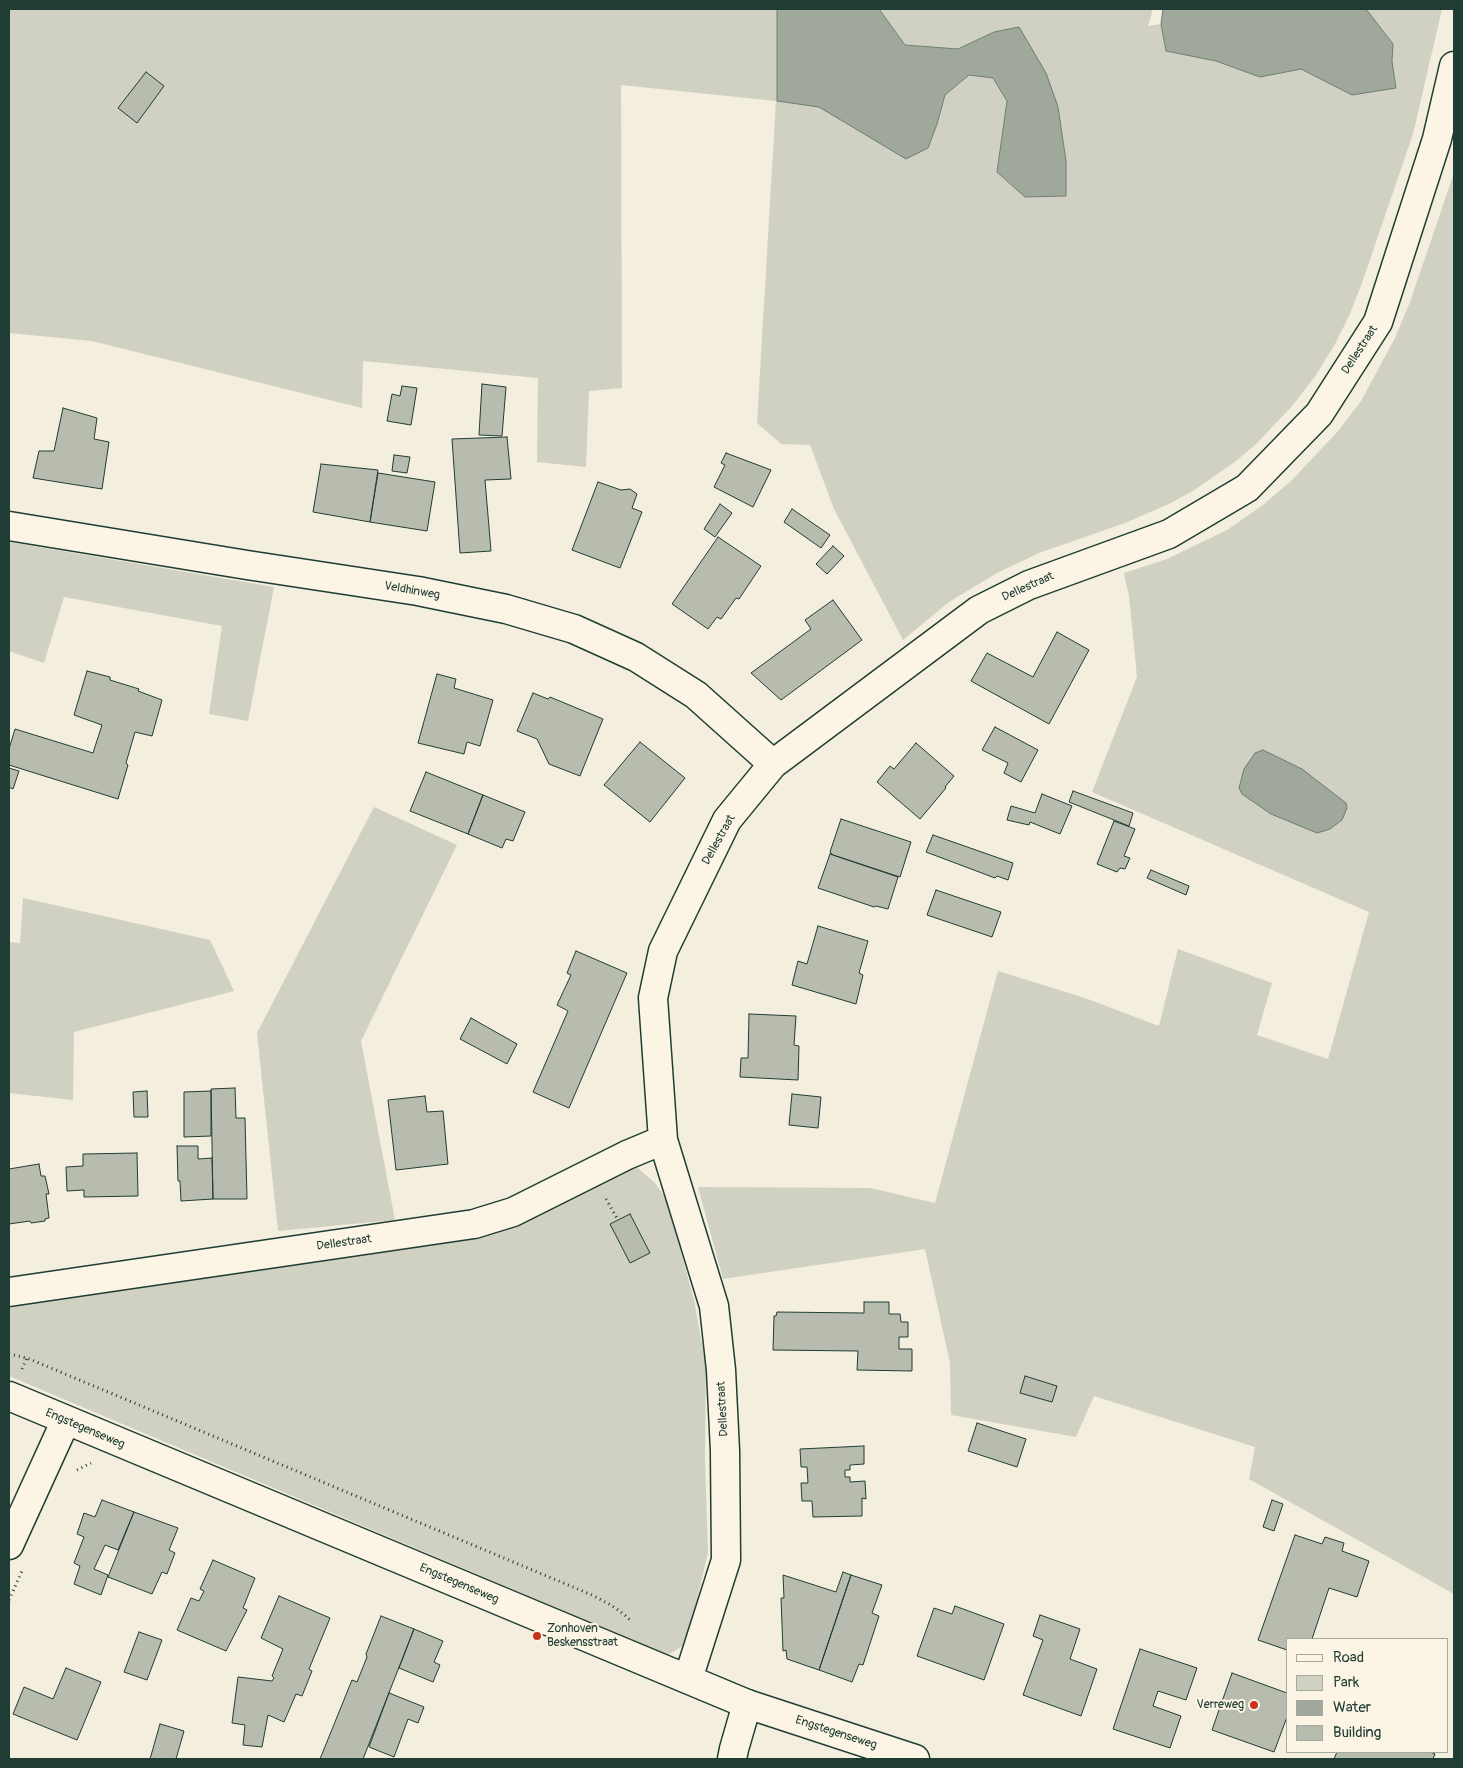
<!DOCTYPE html>
<style>
body{margin:0}
#map{position:relative;width:1463px;height:1768px;overflow:hidden;background:#f3eede;font-family:Pangolin,sans-serif}
canvas{display:block}
.frame{position:absolute;inset:0;border:10px solid #1f3d34;pointer-events:none}
.legend{position:absolute;left:1286px;top:1638px;width:162px;height:115px;box-sizing:border-box;background:#fcf5e5;border:1px solid #a4ab9e;margin:0;padding:6px 9px;list-style:none;font-size:15px;color:#1f3d34}
.legend li{display:flex;align-items:center;gap:10px;height:25px}
.legend b{width:25px;border:1px solid #a4ab9e}
</style>
<div id="map">
<canvas width="1463" height="1768"></canvas>
<div class="frame"></div>
<ul class="legend">
<li><b style="height:6px;background:#fcf5e5"></b>Road</li>
<li><b style="height:14px;background:#d0d1c2"></b>Park</li>
<li><b style="height:14px;background:#a0a89b"></b>Water</li>
<li><b style="height:14px;background:#b8bcae"></b>Building</li>
</ul>
</div>
<script>
const ctx = document.querySelector('canvas').getContext('2d');
ctx.lineJoin = 'round';
function paint(path, color) {
  ctx.fillStyle = color;
  ctx.fill(path, 'evenodd');
}
function toPath(rows) {
  const path = new Path2D();
  for (const r of rows) {
    path.moveTo(r[0], r[1]);
    for (let i = 2; i < r.length; i += 2) path.lineTo(r[i], r[i + 1]);
  }
  return path;
}
function stroke(path, color, width, dash) {
  ctx.strokeStyle = color;
  ctx.lineWidth = width;
  ctx.lineCap = dash ? 'butt' : 'round';
  ctx.setLineDash(dash || []);
  ctx.stroke(path);
}
function write(font, color, halo, rows, align = 'center') {
  ctx.font = font + ' Pangolin,sans-serif';
  ctx.lineWidth = 4;
  ctx.setLineDash([]);
  ctx.textBaseline = 'middle';
  ctx.strokeStyle = halo;
  ctx.fillStyle = color;
  for (const [text, x, y, turn = 0] of rows) {
    ctx.save();
    ctx.translate(x, y);
    ctx.rotate((+turn || 0) * Math.PI / 180);
    ctx.textAlign = isNaN(turn) ? turn : align;
    if (halo) ctx.strokeText(text, 0, 0);
    ctx.fillText(text, 0, 0);
    ctx.restore();
  }
}
paint(toPath([
 [9,9,777,9,777,101,819,106,906,159,937,124,945,95,969,75,993,78,1007,101,997,172,1025,197,1066,196,1066,161,1058,107,994,32,958,49,905,45,879,9,1153,9,1148,26,1161,24,1166,51,1216,61,1260,77,1301,69,1352,95,1396,87,1392,61,1393,44,1366,9,1442,9,1413,134,1362,283,1350,314,1335,344,1316,375,1293,405,1256,444,1236,461,1193,491,1169,504,1125,523,1039,553,997,573,949,602,903,640,834,509,810,445,781,444,757,423,776,101,621,85,622,388,589,391,586,467,537,462,538,378,363,361,362,408,92,341,9,333],
 [1454,173,1454,1594,1249,1479,1255,1447,1094,1396,1076,1437,951,1415,950,1363,925,1249,723,1279,698,1187,870,1188,935,1203,998,971,1085,998,1159,1026,1178,949,1272,983,1257,1035,1328,1059,1369,912,1092,792,1137,677,1129,596,1124,573,1167,559,1227,530,1263,505,1292,480,1339,430,1361,401,1394,340,1410,302],
 [9,542,274,587,248,721,209,714,222,626,64,597,44,663,9,651],
 [374,807,457,845,361,1041,395,1220,278,1231,257,1033],
 [23,898,210,940,234,991,74,1032,73,1100,9,1093,9,942,20,943],
 [638,1168,655,1183,667,1200,694,1300,706,1366,705,1460,708,1553,691,1624,682,1646,668,1655,9,1376,9,1303,277,1265,620,1171]
]), '#d0d1c2');
const water = toPath([
 [777,9,879,9,905,45,958,49,994,32,1019,27,1046,73,1058,107,1066,161,1066,196,1025,197,997,172,1007,101,993,78,969,75,945,95,937,124,928,148,906,159,819,107,777,101,777,9],
 [1163,9,1366,9,1393,44,1392,61,1396,88,1352,95,1301,69,1260,77,1216,61,1166,51,1161,24,1163,9],
 [1263,750,1302,769,1346,803,1347,808,1342,820,1330,829,1317,833,1271,814,1242,794,1239,788,1244,769,1255,753,1263,750]
]);
paint(water, '#a0a89b');
stroke(water, '#6c7d72', 1);
const building = toPath([
 [146,72,164,86,137,123,118,108,146,72],
 [482,384,506,387,502,436,479,435,482,384],
 [402,386,417,388,411,425,387,421,392,394,400,396,402,386],
 [63,408,97,418,94,439,109,442,102,489,33,478,39,451,54,451,63,408],
 [507,437,511,479,485,480,491,551,460,553,452,439,507,437],
 [726,453,771,470,753,507,714,487,725,465,721,463,726,453],
 [394,455,410,457,407,473,392,471,394,455],
 [321,464,378,470,370,522,313,512,321,464],
 [378,473,435,482,427,531,370,522,378,473],
 [598,482,621,490,630,489,637,494,632,508,642,512,620,568,572,550,598,482],
 [720,504,732,513,715,537,704,529,720,504],
 [792,509,830,535,821,548,784,522,792,509],
 [718,537,761,566,739,599,736,598,721,619,717,617,708,629,672,604,718,537],
 [833,546,844,556,827,574,816,564,833,546],
 [833,600,862,640,781,700,751,673,811,629,805,620,833,600],
 [1057,632,1089,650,1049,724,971,681,987,653,1033,677,1057,632],
 [87,671,110,677,110,680,139,689,138,691,162,700,152,736,135,732,126,763,128,765,118,799,9,765,9,749,15,729,93,753,102,725,74,715,87,671],
 [437,674,456,679,454,688,493,700,480,746,467,742,464,754,418,743,437,674],
 [533,693,548,699,550,697,603,719,580,776,549,764,537,739,517,731,533,693],
 [995,727,1038,750,1021,782,1004,773,1008,763,982,750,995,727],
 [640,742,685,778,650,822,604,785,640,742],
 [916,743,954,776,945,787,946,788,920,819,877,782,890,766,894,769,916,743],
 [9,768,19,771,13,789,9,787,9,768],
 [426,772,483,795,468,834,410,811,426,772],
 [1073,791,1133,813,1129,826,1069,802,1073,791],
 [1042,794,1072,806,1060,834,1030,822,1029,825,1007,820,1011,806,1035,813,1042,794],
 [483,795,525,812,513,841,506,839,502,848,468,834,483,795],
 [841,819,911,842,900,877,833,855,830,852,841,819],
 [1114,821,1135,829,1124,856,1130,858,1125,869,1120,868,1117,872,1097,864,1114,821],
 [933,835,1013,863,1008,880,997,876,995,878,926,852,933,835],
 [830,854,898,877,888,909,876,906,874,907,818,888,830,854],
 [1151,870,1189,886,1186,895,1147,878,1151,870],
 [936,890,1001,912,992,937,927,915,936,890],
 [818,926,868,941,859,973,863,975,856,1004,792,985,798,961,807,964,818,926],
 [576,951,627,973,569,1108,533,1092,568,1011,557,1005,571,975,567,973,576,951],
 [749,1014,796,1016,794,1045,799,1046,798,1080,740,1077,741,1058,748,1058,749,1014],
 [471,1018,517,1044,507,1064,460,1039,471,1018],
 [235,1088,236,1118,245,1118,247,1199,213,1199,211,1089,235,1088],
 [147,1091,148,1117,134,1117,133,1092,147,1091],
 [211,1091,211,1136,184,1137,184,1092,211,1091],
 [792,1094,821,1097,818,1128,789,1125,792,1094],
 [425,1096,427,1112,443,1111,448,1164,396,1170,388,1100,425,1096],
 [177,1146,198,1146,198,1159,212,1158,213,1199,181,1201,180,1181,178,1181,177,1146],
 [137,1153,138,1196,84,1197,84,1190,67,1191,66,1167,83,1166,83,1154,137,1153],
 [39,1164,41,1176,45,1176,49,1194,46,1194,49,1218,45,1219,45,1221,31,1223,30,1221,9,1224,9,1169,39,1164],
 [630,1214,650,1253,630,1263,610,1224,630,1214],
 [864,1302,889,1302,889,1314,900,1314,901,1322,908,1322,908,1337,899,1337,899,1349,912,1349,912,1371,857,1370,858,1351,773,1350,774,1316,776,1316,777,1312,864,1313,864,1302],
 [1025,1376,1057,1386,1052,1402,1020,1393,1025,1376],
 [977,1423,1026,1439,1017,1467,968,1451,977,1423],
 [864,1446,864,1464,850,1465,850,1470,845,1470,845,1477,850,1477,850,1482,865,1481,866,1499,862,1498,862,1516,813,1517,812,1501,802,1501,801,1483,808,1483,807,1467,801,1467,800,1449,864,1446],
 [102,1500,134,1512,118,1550,105,1545,94,1569,108,1575,101,1595,74,1584,80,1566,74,1563,84,1537,77,1534,84,1513,95,1517,102,1500],
 [1272,1500,1283,1504,1274,1531,1263,1527,1272,1500],
 [134,1512,178,1528,169,1550,175,1553,167,1574,162,1572,152,1594,108,1577,134,1512],
 [1295,1535,1322,1544,1325,1537,1344,1543,1342,1551,1369,1561,1357,1597,1329,1588,1312,1639,1287,1639,1287,1650,1258,1640,1295,1535],
 [213,1560,255,1578,243,1608,247,1610,226,1651,177,1630,191,1598,199,1601,204,1591,200,1589,213,1560],
 [843,1572,851,1575,819,1670,787,1659,786,1650,783,1651,781,1598,784,1598,783,1575,836,1592,843,1572],
 [851,1575,882,1585,872,1613,879,1616,863,1665,859,1664,852,1682,819,1670,851,1575],
 [279,1596,330,1618,309,1669,312,1671,302,1696,296,1694,284,1722,268,1715,262,1747,243,1745,245,1725,232,1723,238,1677,272,1681,274,1678,272,1676,283,1649,261,1638,279,1596],
 [955,1606,1004,1624,984,1680,917,1656,934,1608,952,1614,955,1606],
 [1040,1615,1080,1629,1070,1659,1097,1669,1081,1716,1023,1695,1043,1640,1033,1636,1040,1615],
 [381,1616,414,1629,363,1759,320,1759,352,1680,357,1682,367,1657,366,1654,381,1616],
 [414,1629,443,1641,434,1662,440,1665,433,1682,399,1668,414,1629],
 [139,1632,162,1640,147,1680,124,1672,139,1632],
 [1140,1649,1197,1668,1186,1700,1158,1691,1153,1706,1181,1716,1170,1748,1113,1729,1140,1649],
 [66,1668,101,1682,77,1740,13,1714,24,1687,53,1699,66,1668],
 [1232,1673,1287,1693,1287,1717,1274,1752,1212,1730,1232,1673],
 [389,1693,424,1707,418,1723,408,1719,394,1757,369,1747,389,1693],
 [160,1724,184,1731,176,1759,150,1759,160,1724],
 [1337,1752,1430,1752,1435,1754,1433,1759,1334,1759,1337,1752]
]);
paint(building, '#b8bcae');
stroke(building, '#1f3d34', 1);
const street = toPath([
 [9,526,247,565,418,591,506,609,574,629,636,657,696,695,773,764],
 [9,1292,474,1224,513,1212,627,1155,663,1140],
 [688,1679,726,1560,725,1451,721,1370,714,1306,663,1140,653,998,663,951,727,820,773,764,979,610,1029,585,1169,534,1247,488,1319,414,1378,322,1437,139,1454,66],
 [732,1759,734,1749,747,1704]
]);
const secondary = toPath([
 [9,1396,747,1704,915,1759],
 [9,1545,66,1420]
]);
stroke(street, '#1f3d34', 31);
stroke(secondary, '#1f3d34', 31);
stroke(toPath([
 [606,1199,618,1220],
 [9,1354,27,1358,592,1595,611,1605,625,1615,632,1622],
 [22,1369,27,1358],
 [77,1470,91,1463],
 [9,1600,22,1571]
]), '#1f3d34', 3, [1, 4]);
stroke(street, '#fcf5e5', 28);
stroke(secondary, '#fcf5e5', 28);
for (const [x, y, r, color] of [
 [537,1636,5,"#c8321e"],
 [1254,1705,5,"#c8321e"]
]) {
  const dot = new Path2D();
  dot.arc(x, y, r, 0, 2 * Math.PI);
  ctx.fillStyle = color;
  ctx.fill(dot);
  stroke(dot, '#fcf5e5', 2);
}
write('12px', '#1f3d34', '#fcf5e5', [
 ["Dellestraat",1360,350,-57],
 ["Dellestraat",1028,587,-24],
 ["Veldhinweg",412,591,10],
 ["Dellestraat",719,840,-61],
 ["Dellestraat",344,1243,-8],
 ["Dellestraat",723,1409,-93],
 ["Engstegenseweg",85,1429,23],
 ["Engstegenseweg",459,1584,23],
 ["Engstegenseweg",836,1733,18]
]);
write('12px', '#1f3d34', '#fcf5e5', [
 ["Zonhoven",547,1629],
 ["Beskensstraat",547,1643],
 ["Verreweg",1244,1705,"right"]
], 'left');
</script>
